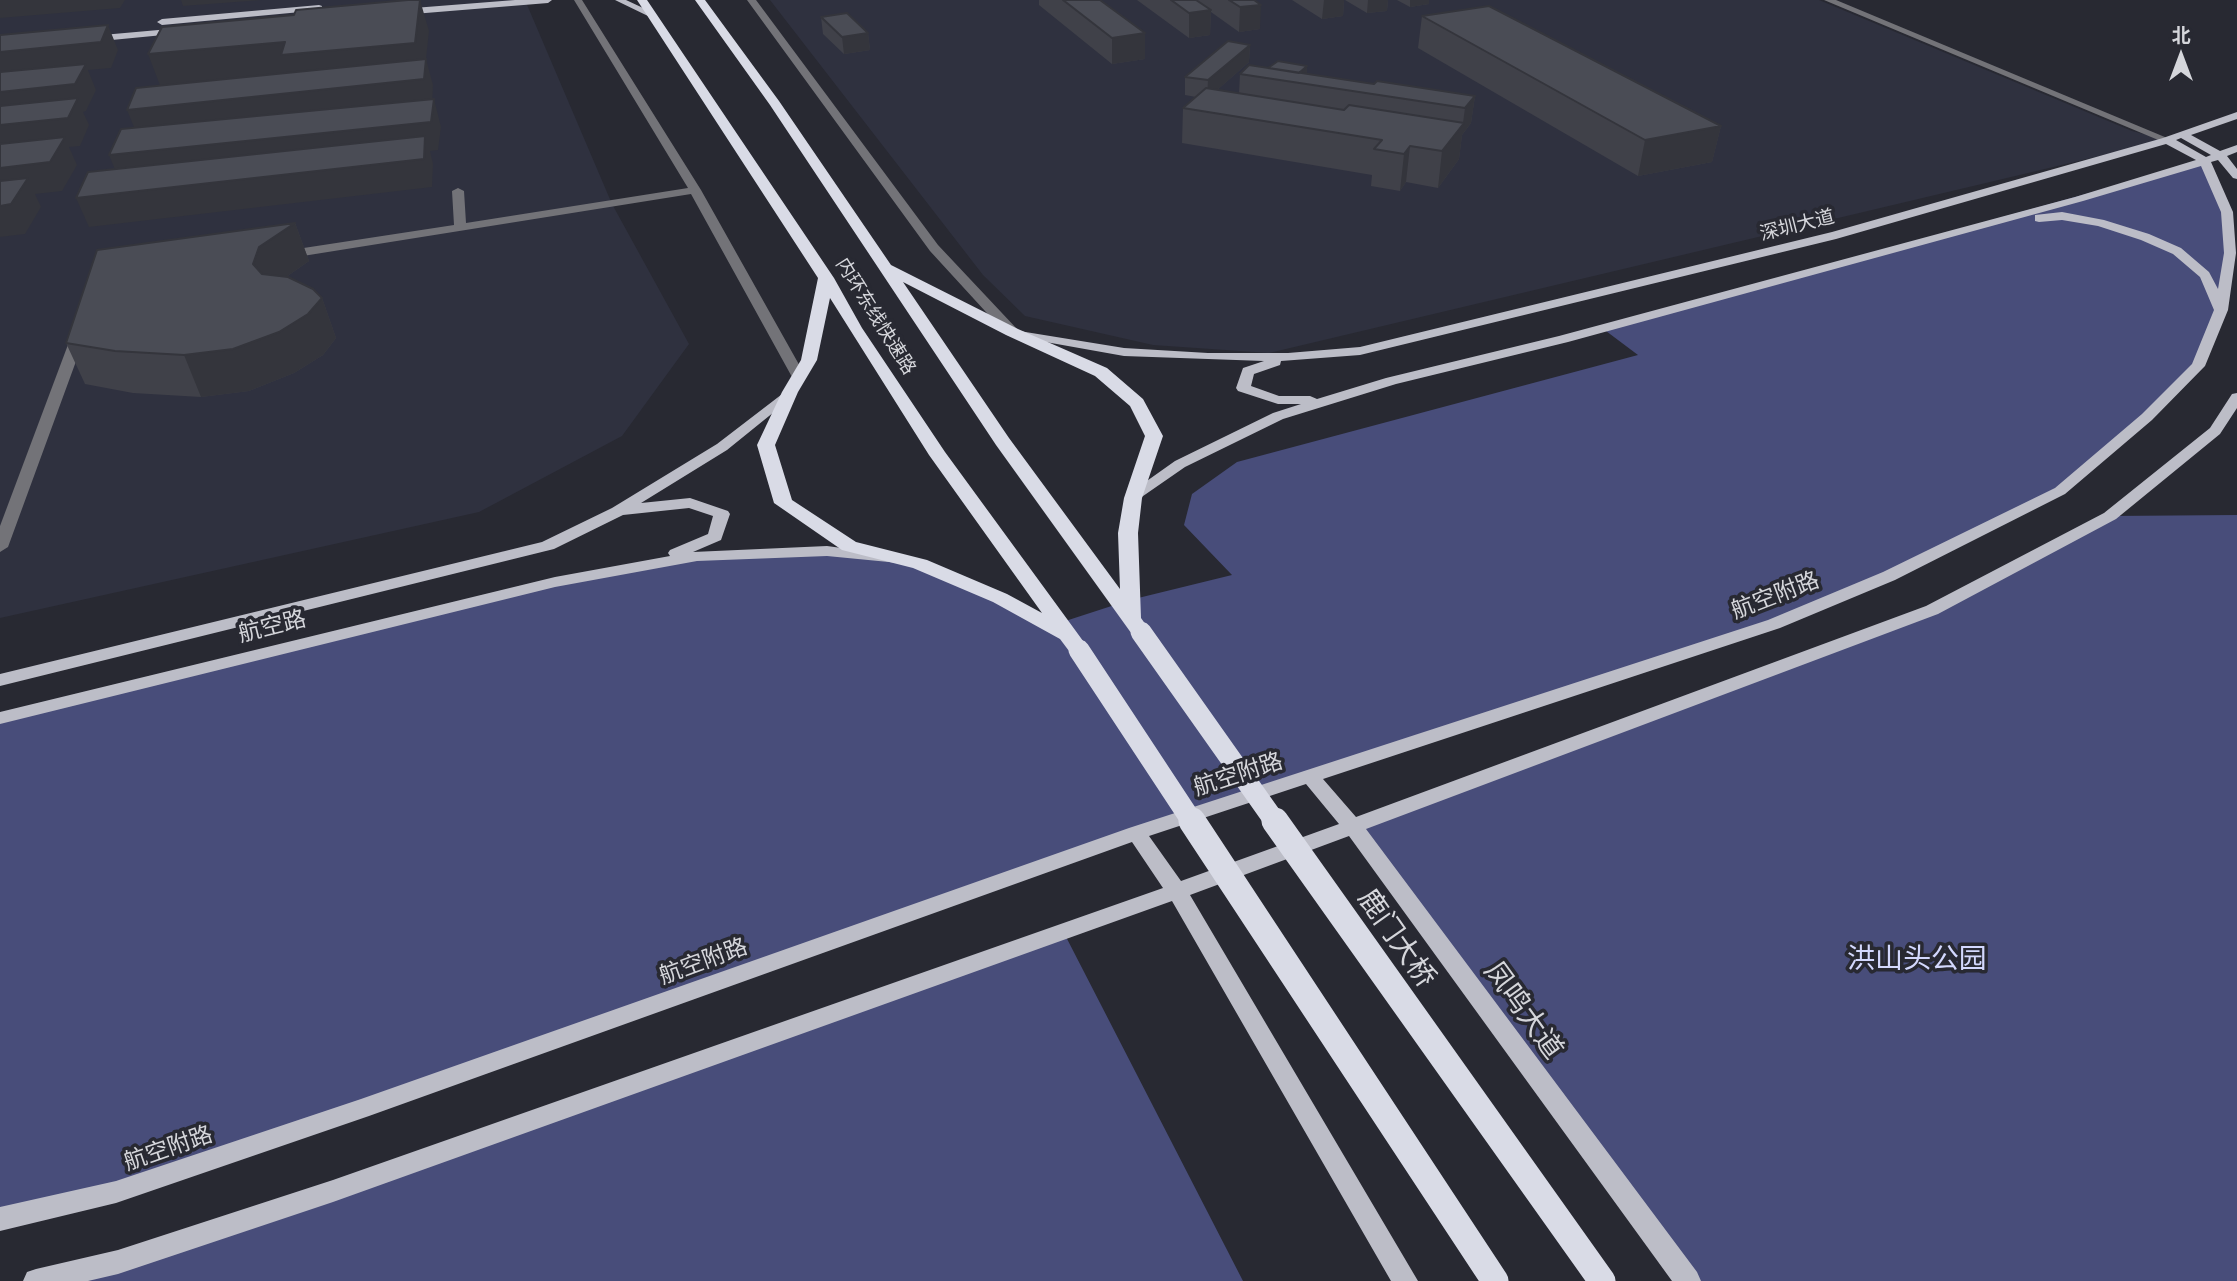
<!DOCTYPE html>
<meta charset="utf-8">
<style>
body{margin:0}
#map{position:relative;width:2237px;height:1281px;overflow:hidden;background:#282932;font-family:Barlow,"Noto Sans SC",sans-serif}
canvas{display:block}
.north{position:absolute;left:2146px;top:21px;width:70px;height:70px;-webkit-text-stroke:5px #282932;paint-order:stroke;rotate:0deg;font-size:19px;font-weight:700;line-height:28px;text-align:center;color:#d5d6db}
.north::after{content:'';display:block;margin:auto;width:24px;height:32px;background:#d5d6db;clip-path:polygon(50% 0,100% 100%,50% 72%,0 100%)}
</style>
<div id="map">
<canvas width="2237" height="1281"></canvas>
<div class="north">北</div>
</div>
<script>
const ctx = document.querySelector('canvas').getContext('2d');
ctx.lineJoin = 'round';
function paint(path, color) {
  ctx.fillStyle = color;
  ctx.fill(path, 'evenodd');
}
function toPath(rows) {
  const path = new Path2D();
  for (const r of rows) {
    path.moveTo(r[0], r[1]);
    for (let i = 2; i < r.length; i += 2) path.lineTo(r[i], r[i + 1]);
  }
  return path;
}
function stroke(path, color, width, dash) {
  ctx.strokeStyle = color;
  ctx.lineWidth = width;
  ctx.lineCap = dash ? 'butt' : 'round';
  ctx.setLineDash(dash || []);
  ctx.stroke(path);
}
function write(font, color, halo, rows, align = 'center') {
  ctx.font = font + ' Barlow,"Noto Sans SC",sans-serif';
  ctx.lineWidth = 7;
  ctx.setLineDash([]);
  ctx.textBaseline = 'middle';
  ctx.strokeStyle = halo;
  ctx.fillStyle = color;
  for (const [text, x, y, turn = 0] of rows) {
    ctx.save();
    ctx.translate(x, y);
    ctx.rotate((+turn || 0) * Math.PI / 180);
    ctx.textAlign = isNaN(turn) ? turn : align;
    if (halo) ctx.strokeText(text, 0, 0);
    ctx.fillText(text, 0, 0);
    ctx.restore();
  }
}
paint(toPath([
 [0,0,525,0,612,204,689,344,622,436,479,512,0,618],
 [770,0,1819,0,2132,131,2167,140,1269,353,1153,345,1025,316,983,275]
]), '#2f313f');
paint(toPath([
 [2205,161,2227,212,2221,310,2198,366,2060,491,1774,624,1136,833,361,1109,0,1219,0,718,555,582,697,556,827,551,920,564,1050,626,1130,600,1232,575,1184,525,1192,494,1237,462,1638,355,1602,328],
 [2237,515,2237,1281,1688,1281,1353,827,1932,610,2110,516],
 [1064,933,1243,1281,36,1281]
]), '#484d7a');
paint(toPath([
 [574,0,582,0,701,190,806,377,804,380,794,380,792,377,691,194,284,259,278,255,284,251,454,225,452,191,458,188,464,191,466,223,688,188,574,0],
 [747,0,756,0,938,245,1017,329,1017,335,1007,335,930,251,747,0],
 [1824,0,1836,0,2172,140,2163,142,1824,0],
 [79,330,86,334,8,547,0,552,0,526,72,334,79,330]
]), '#737378');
paint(toPath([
 [515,0,552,0,548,3,401,15,396,12,401,9,515,0],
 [615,0,626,0,656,14,648,16,615,0],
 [319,5,322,6,322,10,162,25,157,22,162,19,319,5],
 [181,28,184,29,184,33,91,42,86,39,91,36,181,28],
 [2237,112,2237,119,2191,135,2220,151,2237,145,2237,152,2227,156,2237,169,2237,179,2233,178,2218,160,2211,162,2233,212,2236,253,2228,310,2205,366,2152,420,2065,494,1895,580,1780,628,1323,779,1356,817,1926,606,2104,513,2210,428,2232,394,2237,393,2237,408,2220,434,2116,519,1938,614,1366,829,1697,1272,1701,1281,1672,1281,1349,836,1190,895,1418,1281,1391,1281,1172,901,333,1202,118,1274,88,1281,23,1281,27,1272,36,1269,118,1250,333,1180,1163,888,1132,842,369,1116,116,1203,0,1231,0,1207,116,1181,361,1099,1129,828,1768,620,1883,572,2055,488,2142,414,2192,364,2214,310,2200,277,2173,254,2141,240,2098,226,2062,220,2039,222,2035,221,2035,215,2062,212,2104,220,2149,234,2181,248,2209,272,2218,289,2224,253,2221,212,2201,166,2083,201,1568,342,1396,384,1283,419,1185,467,1133,503,1125,498,1127,495,1175,461,1273,413,1301,404,1278,404,1238,391,1236,388,1243,368,1264,361,1124,356,1012,336,1007,335,1007,329,1124,348,1208,353,1288,353,1360,347,1832,232,2163,138,2237,112],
 [2181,138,2211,155,2206,157,2176,140,2181,138],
 [2166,144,2196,160,2075,197,1559,336,1386,378,1317,399,1310,396,1279,396,1251,386,1254,374,1280,365,1281,361,1360,355,1836,239,2166,144],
 [1306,784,1339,824,1181,881,1149,836,1306,784],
 [790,388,795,389,795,395,727,450,641,503,690,498,728,511,730,514,721,540,693,552,827,546,893,555,901,560,899,563,827,556,697,561,555,587,0,724,0,712,555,577,670,556,668,553,670,550,708,534,713,516,689,508,623,515,554,549,0,686,0,674,542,542,612,508,717,444,790,388]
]), '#bcbdc7');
paint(toPath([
 [637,0,647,0,834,278,862,328,945,452,1086,645,1090,650,1086,655,1072,655,1060,639,993,602,913,568,842,550,774,503,757,445,782,392,801,360,818,278,637,0],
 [830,298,929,455,1042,613,1007,594,927,560,856,542,792,500,775,445,798,392,817,360,830,298],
 [695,0,705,0,779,101,891,265,1018,329,1107,368,1143,399,1163,436,1142,498,1138,533,1141,618,1151,632,1148,637,1134,637,996,445,770,105,695,0],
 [903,282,1006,335,1095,376,1130,406,1145,436,1124,498,1118,533,1120,589,1009,438,903,282]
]), '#d9dbe6');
stroke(toPath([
 [1141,632,1276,823],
 [1079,650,1193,823]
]), '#d9dbe6', 21);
stroke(toPath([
 [1192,821,1495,1281],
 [1275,821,1602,1281]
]), '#d9dbe6', 27);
paint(toPath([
 [1039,0,1100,0,1145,59,1112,64,1039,5],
 [1137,0,1254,0,1260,29,1239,32,1211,12,1210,35,1189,38],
 [1292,0,1344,0,1343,16,1322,19],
 [1345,0,1388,0,1387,11,1367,13],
 [1397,0,1429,0,1429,4,1410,7],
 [1422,16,1721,126,1712,162,1638,176,1418,48],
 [821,17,868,33,870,50,844,54,823,34],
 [1250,45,1249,62,1217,90,1239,94,1240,74,1307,74,1374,84,1475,96,1471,123,1462,135,1459,159,1438,188,1406,182,1400,191,1371,186,1372,175,1182,143,1183,108,1196,97,1185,95,1185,77],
 [295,223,309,261,286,277,322,298,336,338,323,355,294,373,249,391,201,397,133,393,85,384,66,343]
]), '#404149');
paint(toPath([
 [0,0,125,0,120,8,0,18],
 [181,0,262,0,183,6],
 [420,0,429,31,426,59,433,85,432,106,138,137,127,110,161,88,148,54],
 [1324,0,1344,0,1343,16,1322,19],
 [1368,0,1388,0,1387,11,1367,13],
 [1410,0,1429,0,1429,4,1410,7],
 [1261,5,1260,29,1239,32,1240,7],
 [1211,10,1210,35,1189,38,1189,13],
 [108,25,118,50,111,68,88,70,96,90,86,111,83,112,89,125,80,146,69,147,77,165,62,191,35,194,41,207,25,234,0,237,0,52],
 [868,33,870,50,844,54,842,37],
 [1145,33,1145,59,1112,64,1112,38],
 [1250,45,1249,62,1207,99,1208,80],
 [1307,66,1307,75,1298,74],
 [1475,96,1471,123,1462,135,1459,159,1438,188,1442,151,1463,123,1465,108],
 [434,99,441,127,438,150,430,151,433,164,432,187,89,227,76,198,121,184,109,155],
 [1721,126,1712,162,1638,176,1645,140],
 [1410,146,1406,182,1400,191,1404,154],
 [295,223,309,261,273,286,253,264,259,247],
 [322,298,336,338,323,355,294,373,249,391,201,397,184,355]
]), '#34353c');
const building = toPath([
 [408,0,420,0,415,43,281,55,285,42,148,54,162,27,294,15,296,10,408,0],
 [1063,0,1100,0,1145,33,1112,38,1063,0],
 [1171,0,1196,0,1211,10,1189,13,1171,0],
 [1229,0,1254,0,1261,5,1240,7,1229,0],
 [1489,6,1721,126,1645,140,1422,16,1489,6],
 [847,13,868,33,842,37,821,17,847,13],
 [108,25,101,42,0,52,0,35,108,25],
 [1228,41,1250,45,1208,80,1185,77,1228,41],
 [426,59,424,79,127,110,136,88,426,59],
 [1278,61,1307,66,1299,73,1268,68,1278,61],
 [86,64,75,84,0,92,0,72,86,64],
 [1249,65,1374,84,1377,81,1475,96,1465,108,1240,74,1249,65],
 [1206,88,1344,110,1349,105,1464,123,1442,151,1410,146,1404,154,1374,149,1382,140,1183,108,1206,88],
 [78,98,68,118,0,125,0,106,78,98],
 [434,99,431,122,109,155,121,129,434,99],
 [425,136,424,159,76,198,88,172,425,136],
 [65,137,50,162,0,168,0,144,65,137],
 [28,178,11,204,0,206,0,181,28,178],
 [295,223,259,247,253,264,262,274,288,277,313,289,322,298,308,314,279,332,233,349,184,355,115,351,66,343,97,250,295,223]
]);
paint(building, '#4a4c55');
stroke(building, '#34353c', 2);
write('19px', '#d5d6db', '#282932', [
 ["深圳大道",1797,225,-14],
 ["内环东线快速路",876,316,58]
]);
write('23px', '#d5d6db', '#282932', [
 ["航空附路",1775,595,-21],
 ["航空路",272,626,-14],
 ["航空附路",1238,774,-18],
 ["航空附路",703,961,-20],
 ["航空附路",168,1148,-19]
]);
write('28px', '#d5d6db', '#282932', [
 ["鹿门大桥",1397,938,55],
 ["凤鸣大道",1524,1010,54]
]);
write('28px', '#d3d8fd', '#282932', [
 ["洪山头公园",1917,959]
]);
</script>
